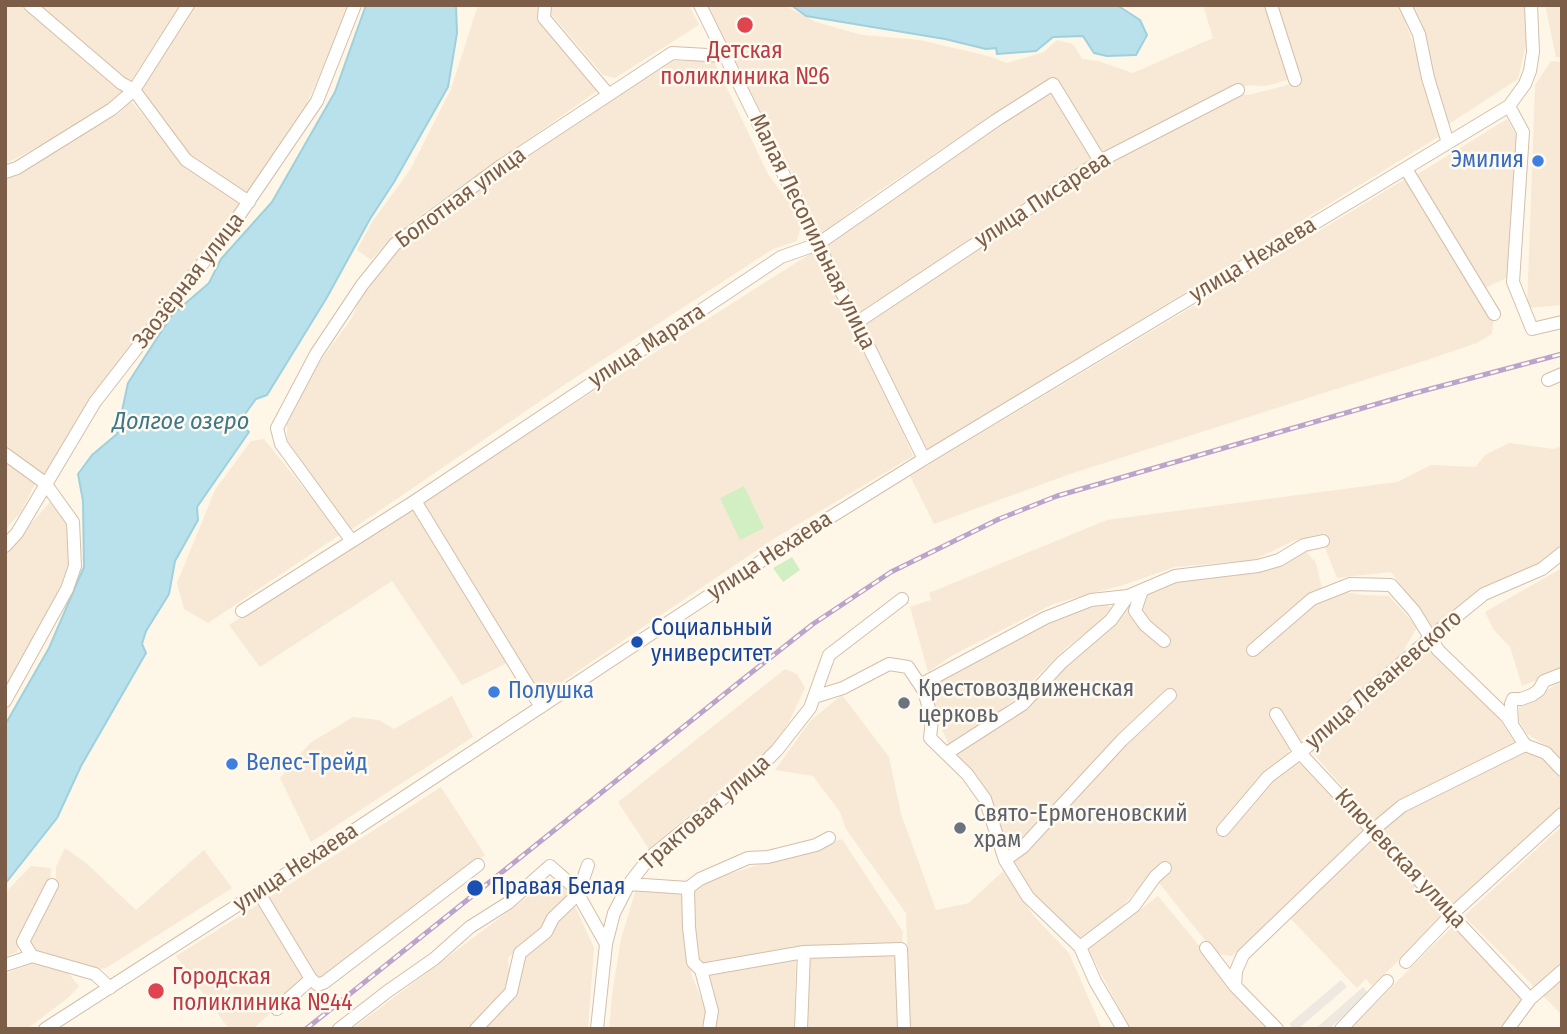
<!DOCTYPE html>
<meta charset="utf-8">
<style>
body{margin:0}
#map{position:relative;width:1567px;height:1034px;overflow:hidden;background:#fef7e7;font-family:"Fira Sans Condensed",sans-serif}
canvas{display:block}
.frame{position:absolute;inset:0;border:7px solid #7c5e48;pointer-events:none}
</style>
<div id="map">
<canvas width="1567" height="1034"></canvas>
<div class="frame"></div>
</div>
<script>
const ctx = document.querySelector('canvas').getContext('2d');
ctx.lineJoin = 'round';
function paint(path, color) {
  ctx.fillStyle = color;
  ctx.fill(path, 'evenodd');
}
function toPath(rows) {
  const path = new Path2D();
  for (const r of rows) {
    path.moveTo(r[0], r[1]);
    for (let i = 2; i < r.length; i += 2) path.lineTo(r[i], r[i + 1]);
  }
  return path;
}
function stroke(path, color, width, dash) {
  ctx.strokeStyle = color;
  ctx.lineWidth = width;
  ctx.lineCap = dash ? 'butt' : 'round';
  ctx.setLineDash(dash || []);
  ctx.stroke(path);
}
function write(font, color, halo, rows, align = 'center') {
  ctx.font = font + ' "Fira Sans Condensed",sans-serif';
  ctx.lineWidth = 5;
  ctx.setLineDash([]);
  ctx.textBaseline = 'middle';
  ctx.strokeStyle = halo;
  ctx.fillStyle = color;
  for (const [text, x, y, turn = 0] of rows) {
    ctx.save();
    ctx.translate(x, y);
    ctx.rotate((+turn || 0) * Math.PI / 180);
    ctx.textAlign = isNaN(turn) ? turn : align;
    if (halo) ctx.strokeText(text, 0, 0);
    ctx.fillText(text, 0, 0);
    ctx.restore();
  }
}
paint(toPath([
 [5,5,24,5,65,43,94,62,126,90,102,110,68,131,5,164],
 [37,5,180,5,129,84],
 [193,5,351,5,307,103,245,195,187,159,138,90],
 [478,5,540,5,553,35,597,91,422,214,391,239,371,260,357,250,372,222,410,170,451,89],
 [550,5,689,5,699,25,615,78,603,75,551,14],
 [703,5,784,5,816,22,862,35,920,40,988,56,1007,63,1044,52,1057,40,1073,44,1082,59,1098,61,1133,73,1213,38,1203,5,1267,5,1291,79,1266,86,1251,85,1233,89,1101,158,1053,82,997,112,863,202,822,235,773,134,718,39],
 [1275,5,1399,5,1425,75,1443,134,922,454,861,323,1102,165,1236,94,1249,95,1299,82],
 [1412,5,1527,5,1527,40,1518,79,1449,124,1429,65,1422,24],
 [1545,5,1562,5,1562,58,1556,57],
 [667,61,714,61,768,174,790,204,801,226,797,241,773,249,570,381,351,530,287,440,287,424,318,364,352,318,365,286,391,250],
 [1551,61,1562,62,1562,305,1527,308,1535,85],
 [1054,87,1098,160,858,317,824,244],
 [131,101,179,159,241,203,44,479,5,452,5,174,75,135,117,115],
 [1507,119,1522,146,1511,276,1483,289,1413,177],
 [1407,178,1494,316,1492,334,1477,343,1427,360,1070,474,934,524,910,476],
 [816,250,882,381,913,456,775,538,541,696,420,502],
 [264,439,341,534,208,623,184,609,177,583,215,490,251,441],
 [1509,443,1554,449,1562,446,1562,545,1537,565,1433,629,1391,572,1337,578,1326,550,1325,533,1293,541,1254,560,1175,567,1123,585,1053,604,953,655,928,672,910,607,931,600,929,593,1107,520,1397,482,1431,465,1475,467,1485,455],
 [5,459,37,480,21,512,5,530],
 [50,502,66,520,71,561,47,617,5,695,5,553],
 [411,506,507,661,505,664,462,685,392,581,260,667,229,625],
 [1306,551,1316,563,1322,588,1363,595,1389,596,1417,627,1400,657,1288,751,1364,831,1232,956,1216,954,1160,884,1150,876,1103,927,1080,941,1031,896,1012,861,988,792,956,754,1115,624,1130,605,1158,589,1185,580],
 [1562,568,1562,670,1522,686,1510,647,1493,629,1485,612],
 [1105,604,1112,608,1100,622,1067,647,1010,703,970,736,949,746,934,710,929,692,932,683,1036,627,1092,606],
 [1429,648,1498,717,1515,743,1484,760,1397,801,1373,821,1311,751],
 [785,669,797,674,805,688,788,724,771,747,649,849,618,802],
 [1562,681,1562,759,1548,747,1527,734,1519,721,1519,707],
 [842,695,889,757,901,814,936,910,969,903,1003,871,1033,915,1069,953,1102,1029,910,1029,906,913,846,829,840,812,813,776,775,770,811,720],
 [452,696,473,737,311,842,280,778,310,743,353,717,379,720,394,729],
 [1528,748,1546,759,1562,776,1562,806,1452,906,1380,829,1409,806],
 [441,787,485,855,318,981,265,900],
 [1562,826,1562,1015,1464,916],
 [1372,837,1446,915,1372,986,1366,979,1357,988,1289,917],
 [842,839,903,932,902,944,798,946,696,965,690,896,700,883],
 [65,848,86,863,136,910,204,850,232,888,106,968,95,970,33,951,26,940,56,883,56,867],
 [31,866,51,868,50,884,22,931,17,952,5,957,5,893],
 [550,880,564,886,570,896,551,919,508,958,510,985,473,1029,352,1029],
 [636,889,683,890,691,973,706,1011,703,1029,609,1029,612,994,621,939],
 [1158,896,1268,1029,1130,1029,1088,949],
 [262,902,308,978,253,1029,229,1029,176,956],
 [574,904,594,948,588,1029,478,1029,511,995,522,954,555,919],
 [1454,925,1520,993,1520,1004,1502,1029,1349,1029],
 [810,955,895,956,900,1029,807,1029],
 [796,957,794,1029,714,1029,705,973],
 [42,963,68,973,79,986,69,997,27,1029,5,1029,5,974,30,964]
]), '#f7e9d5');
paint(toPath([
 [1341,980,1347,987,1298,1029,1293,1029,1289,1024],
 [1363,987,1369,994,1329,1029,1315,1029]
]), '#efe8e1');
paint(toPath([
 [744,486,764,528,740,540,720,498],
 [792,557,800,570,783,582,773,568]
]), '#d2eec3');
const water = toPath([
 [366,5,456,5,457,33,448,87,394,182,370,219,326,299,267,395,256,399,242,418,242,425,249,432,197,507,198,520,175,561,169,594,146,631,142,644,146,653,81,766,57,818,5,884,5,725,49,648,84,567,83,501,78,474,92,455,117,434,128,383,172,315,209,283,221,259,272,202,335,92,366,5],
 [791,5,1117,5,1140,20,1147,35,1136,55,1107,56,1094,53,1083,36,1053,37,1036,51,997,54,996,48,986,49,945,39,806,16,791,5]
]);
paint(water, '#b9e1eb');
stroke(water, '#9ed0de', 2);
const minor = toPath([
 [30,5,121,83,134,90,186,160,249,202],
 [545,5,544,18,608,94],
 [700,5,924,459],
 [1271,5,1295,80],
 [1405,5,1419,34,1428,78,1448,143],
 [1509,106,1523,132,1513,282,1532,329,1562,322],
 [1406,169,1494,314],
 [5,172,17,168,112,109,134,90,188,5],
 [856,323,1100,161,1238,90],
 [1548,380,1562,374],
 [5,454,45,483,73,522,75,566,67,589,5,701],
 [415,501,541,707],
 [351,540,281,444,277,428,316,354,362,285,395,244,501,166,672,53,725,56],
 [5,546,17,533,95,402,234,223,317,101,355,5],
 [1142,590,1135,611,1145,625,1164,641],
 [242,611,415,501,781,257,818,244,995,121,1053,84,1100,161],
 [1253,650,1312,599,1350,584,1391,585,1414,611,1438,650,1507,717,1525,745,1546,753,1562,770],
 [920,685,1045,618,1091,600,1128,596],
 [814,697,843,688,889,664,908,667,924,691,932,719,930,738,967,774,985,799,1005,860,1028,897,1080,947,1095,981,1123,1029],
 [1276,714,1300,753,1530,999],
 [1512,724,1511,704,1513,699,1521,699,1532,695,1539,690,1544,681,1562,674],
 [947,753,1023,704,1061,663,1111,620,1128,596,1175,576,1258,566,1279,560,1304,545,1323,541],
 [1223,830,1268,777,1300,753,1431,637,1484,594,1542,569,1562,553],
 [1005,860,1023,847,1122,740,1170,695],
 [629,884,688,888,700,879,748,858,768,857,816,845,829,838],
 [688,888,689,927,693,962,701,970,712,1011,709,1029],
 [262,890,262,898,311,979,277,1009],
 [1080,947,1134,906,1155,877,1165,868],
 [1206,948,1235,986,1277,1029],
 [32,956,23,942,52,885],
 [1406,962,1452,914,1562,814],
 [5,965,32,956,95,974,110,988],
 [701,970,804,952,901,949,904,1029],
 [311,979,318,985,325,982,478,865],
 [1235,986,1236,971,1243,955,1372,831,1402,806,1525,745],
 [45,1029,356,829,784,546,924,459,1509,106,1525,84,1530,71,1533,52,1531,5],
 [339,1029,388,991,434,959,470,927,508,903,550,866,574,887,606,944],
 [476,1029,511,992,520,953,546,932,553,918,578,894,588,865],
 [597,1029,606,944,614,913,629,884,649,858,754,773,777,750,810,708,829,655,902,599],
 [801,1029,804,952],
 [1341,1029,1387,981],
 [1508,1029,1530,999,1562,971]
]);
stroke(minor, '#d3bfab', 14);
stroke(minor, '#fff', 12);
const rail = toPath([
 [306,1029,747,676,813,624,891,572,999,519,1057,496,1415,393,1562,354]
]);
stroke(rail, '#bba3cb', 5);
stroke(rail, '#fffaf0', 2.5, [8]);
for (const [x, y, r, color] of [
 [745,25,9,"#e0444e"],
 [1538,161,7,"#3f7fe0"],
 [637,642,7,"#1a4fb4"],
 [494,692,7,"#3f7fe0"],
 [904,703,7,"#6b7280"],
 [232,764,7,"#3f7fe0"],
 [960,828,7,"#6b7280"],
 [475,888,9,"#1a4fb4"],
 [156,991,9,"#e0444e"]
]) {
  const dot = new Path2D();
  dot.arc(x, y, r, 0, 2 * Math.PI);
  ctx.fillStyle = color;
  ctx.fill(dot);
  stroke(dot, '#fffaf0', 2.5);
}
write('23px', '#be3a42', '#fffaf0', [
 ["Детская",745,52],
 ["поликлиника №6",745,78],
 ["Городская",172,978,"left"],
 ["поликлиника №44",172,1004,"left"]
]);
write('23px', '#366cbe', '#fffaf0', [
 ["Эмилия",1524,161,"right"],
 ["Полушка",508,692],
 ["Велес-Трейд",246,764]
], 'left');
write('23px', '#7c5e48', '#fffaf0', [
 ["Болотная улица",461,198,-36],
 ["улица Писарева",1043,200,-33],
 ["Малая Лесопильная улица",812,232,64],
 ["улица Нехаева",1253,260,-31],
 ["Заозёрная улица",189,281,-52],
 ["улица Марата",647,346,-33],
 ["улица Нехаева",770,556,-33],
 ["улица Леваневского",1384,680,-41],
 ["Трактовая улица",706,813,-41],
 ["Ключевская улица",1400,859,47],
 ["улица Нехаева",296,868,-33]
]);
write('23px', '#164399', '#fffaf0', [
 ["Социальный",651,629],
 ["университет",651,655],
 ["Правая Белая",491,888]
], 'left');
write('23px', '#5b616d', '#fffaf0', [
 ["Крестовоздвиженская",918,690],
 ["церковь",918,716],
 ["Свято-Ермогеновский",974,815],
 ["храм",974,841]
], 'left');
write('italic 24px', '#3c788a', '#fffaf0', [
 ["Долгое озеро",181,422]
]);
</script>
